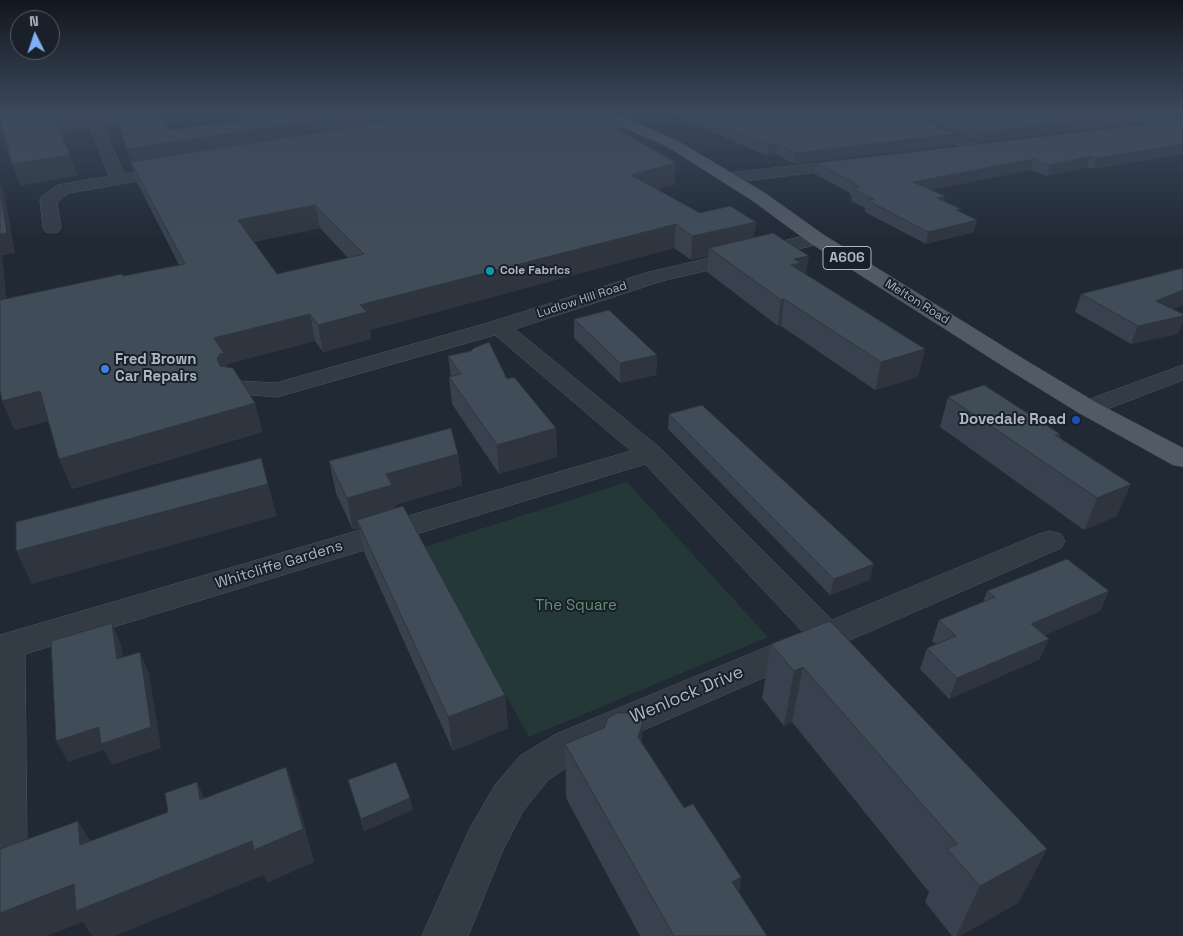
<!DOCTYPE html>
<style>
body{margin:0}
#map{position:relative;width:1183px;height:936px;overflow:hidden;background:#202934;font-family:"Space Grotesk",sans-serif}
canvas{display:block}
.north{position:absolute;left:10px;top:10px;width:50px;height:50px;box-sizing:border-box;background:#19202a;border:1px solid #545c67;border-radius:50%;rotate:356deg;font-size:14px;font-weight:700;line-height:20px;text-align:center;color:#adb6c2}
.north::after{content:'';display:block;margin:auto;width:18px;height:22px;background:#82aff3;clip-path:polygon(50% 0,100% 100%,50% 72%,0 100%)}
</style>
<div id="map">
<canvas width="1183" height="936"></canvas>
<div class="north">N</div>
</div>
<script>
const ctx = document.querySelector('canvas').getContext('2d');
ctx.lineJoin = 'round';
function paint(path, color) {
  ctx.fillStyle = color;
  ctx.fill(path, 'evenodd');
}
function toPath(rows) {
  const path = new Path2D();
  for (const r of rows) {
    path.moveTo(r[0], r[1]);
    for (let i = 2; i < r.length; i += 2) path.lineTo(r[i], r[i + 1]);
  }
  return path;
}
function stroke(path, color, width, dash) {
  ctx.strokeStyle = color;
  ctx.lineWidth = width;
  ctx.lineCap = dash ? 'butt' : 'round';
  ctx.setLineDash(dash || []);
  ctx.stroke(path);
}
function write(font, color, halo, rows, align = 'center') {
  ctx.font = font + ' "Space Grotesk",sans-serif';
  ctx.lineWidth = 4;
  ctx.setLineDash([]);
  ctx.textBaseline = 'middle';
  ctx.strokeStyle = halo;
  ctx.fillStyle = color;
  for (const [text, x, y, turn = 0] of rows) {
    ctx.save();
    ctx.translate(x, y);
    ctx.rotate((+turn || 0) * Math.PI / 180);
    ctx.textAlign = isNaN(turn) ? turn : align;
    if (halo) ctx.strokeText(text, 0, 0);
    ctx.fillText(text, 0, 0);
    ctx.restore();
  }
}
paint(toPath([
 [627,482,768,637,529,737,424,547]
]), '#253838');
const minor = toPath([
 [84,113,98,113,124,174,171,165,177,167,179,170,177,173,171,175,69,193,57,202,61,228,58,232,52,233,46,232,43,228,40,200,42,196,58,185,109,176,84,113],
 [300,113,315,113,343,141,345,144,343,147,333,147,300,113],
 [890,113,909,113,983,146,985,149,983,152,978,153,973,152,892,116,890,113],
 [1123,113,1144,113,1174,123,1176,126,1169,130,1125,116,1123,113],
 [852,159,858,161,860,164,858,167,729,183,723,181,721,178,723,175,729,173,852,159],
 [817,233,824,235,826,239,824,243,662,281,515,329,660,448,832,620,1039,534,1050,531,1061,534,1065,541,1061,548,584,756,548,780,523,811,502,852,468,936,422,936,469,830,495,785,520,756,556,734,803,632,645,464,25,654,27,844,21,858,6,864,0,861,0,635,631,451,495,335,277,397,229,393,226,388,229,383,238,381,276,383,491,322,649,272,817,233],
 [1183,365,1183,380,1097,413,1088,416,1079,413,1075,408,1079,403,1183,365]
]);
const primary = toPath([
 [595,113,614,113,678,141,765,193,824,235,1022,358,1097,403,1183,448,1183,467,1173,465,1079,413,1006,368,810,243,753,201,668,147,597,116,595,113]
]);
stroke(minor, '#4e5660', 1);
stroke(primary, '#3d444f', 1);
paint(minor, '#333b45');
paint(primary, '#515a65');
paint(toPath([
 [100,113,159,113,170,130,241,121,235,113,313,113,322,132,335,130,318,113,596,113,624,128,624,133,675,184,657,189,700,213,754,237,806,275,918,377,875,390,781,326,778,326,707,272,708,256,691,260,674,248,370,330,371,339,323,352,315,341,227,364,227,367,255,403,262,432,72,489,48,421,15,430,2,401,0,182,4,194,15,253,2,255,6,299,123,276,179,265,138,184,119,126,107,128],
 [320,228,348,258,277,274,254,242],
 [668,113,906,113,953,145,794,164,776,154,767,156],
 [914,113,1183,113,1183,118,980,142],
 [1183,120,1183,154,1093,169,1087,167,1047,176,1030,170,930,190,944,201,960,212,974,232,926,244,865,212,865,208,851,201,852,196,850,195,850,193,815,174,816,163],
 [1183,268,1183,305,1172,309,1178,334,1131,344,1075,312,1081,294],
 [574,319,657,355,656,375,620,383,574,338],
 [448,356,507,379,556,428,557,457,499,474,452,404,449,377,451,377],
 [948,397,1060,434,1059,437,1117,516,1084,530,940,427],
 [669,414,870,580,830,595,668,429],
 [458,454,462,485,395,505,396,509,505,695,508,728,453,751,364,552,359,528,353,530,336,493,329,461],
 [987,591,1109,591,1100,611,1045,635,1040,659,949,699,920,669,927,648,936,644,932,641,939,620,983,602],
 [771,644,1047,849,1018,903,960,936,952,936,925,902,929,892,792,722,784,726,762,698],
 [642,743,684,808,741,877,739,892,767,936,640,936,566,798,565,744],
 [348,780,413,810,364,831]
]), '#38414d');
paint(toPath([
 [67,113,83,113,89,131,60,135,54,115],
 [102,113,115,113,119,126,107,128],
 [365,113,488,113,342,137,338,117],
 [1142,113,1183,113,1183,118,980,142,983,132],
 [320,120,323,140,131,162,133,170,127,149],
 [624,128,624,148,617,129],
 [955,134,953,145,794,164,795,153],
 [777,144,776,154,767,156,768,145],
 [1183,144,1183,154,1093,169,1096,158],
 [70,155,77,176,20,186,12,164],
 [1090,156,1087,167,1047,176,1050,165],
 [1034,159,1030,170,911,194,913,182],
 [676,163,675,184,630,197,631,175],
 [0,182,4,194,15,253,2,255,7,305,0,306],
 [945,196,942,208,937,198],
 [315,205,320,228,244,244,238,220],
 [977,220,974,232,926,244,928,232],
 [756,222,753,246,709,248,708,256,691,260,692,236],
 [676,224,674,248,370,330,371,339,323,352,318,325,360,305],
 [809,256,805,281,791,265,794,259],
 [1183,290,1183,305,1149,319,1156,301],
 [784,299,781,326,778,326,781,300],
 [310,314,315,341,227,364,231,381,227,382,217,359,214,338],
 [1183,316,1183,322,1178,334,1131,344,1138,326],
 [925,349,918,377,875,390,881,362],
 [657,355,656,375,620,383,620,363],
 [40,391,52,420,15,430,2,401],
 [255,403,262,432,72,489,59,459],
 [556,428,557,457,499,474,497,445],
 [458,454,462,485,395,505,397,517,357,520,359,528,353,530,347,498,386,474],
 [268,484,277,516,32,584,16,551],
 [1131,484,1117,516,1084,530,1097,498],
 [874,564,870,580,830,595,834,579],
 [1109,591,1100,611,1023,644,1031,624],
 [112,623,121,644,127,680,117,659],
 [1049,639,1040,659,949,699,957,678],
 [140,652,149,673,161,748,112,765,104,750,68,762,56,741],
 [803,667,792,722,784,726,794,671],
 [505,695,508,728,453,751,448,717],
 [643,722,640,777,638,737],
 [286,767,298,801,314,862,267,883,264,875,115,936,92,936,83,922,47,936,0,936,0,913],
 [197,782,212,815,200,800],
 [410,798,413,810,364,831,361,819],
 [78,821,98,854,80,845],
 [1047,849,1018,903,960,936,956,936,980,886],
 [741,877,732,930,732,882]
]), '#2e353e');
const building = toPath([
 [6,113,67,113,54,115,70,155,12,164,0,118,0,116,6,115,6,113],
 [116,113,159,113,170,130,254,119,248,113,313,113,320,120,127,149,116,113],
 [334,113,365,113,338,117,334,113],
 [442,113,596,113,624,128,617,129,676,163,631,175,700,213,730,206,756,222,692,236,676,224,360,305,367,312,318,325,310,314,214,338,224,353,220,354,217,359,220,366,233,368,255,403,59,459,40,391,2,401,0,390,0,300,122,274,123,276,185,264,131,162,442,113],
 [315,205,364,254,277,274,238,220,315,205],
 [692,113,906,113,955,134,795,153,777,144,768,145,692,113],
 [940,113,1142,113,983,132,940,113],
 [1183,120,1183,144,1096,158,1090,156,1050,165,1034,159,913,182,945,196,937,198,961,209,956,210,977,220,928,232,867,200,874,199,853,189,860,187,852,183,855,183,816,163,1183,120],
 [0,191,7,233,0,234,0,191],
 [773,233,809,256,794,259,801,263,791,265,925,349,881,362,784,299,781,300,709,248,773,233],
 [1183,268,1183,290,1156,301,1183,314,1183,316,1138,326,1081,294,1183,268],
 [609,310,657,355,620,363,574,319,609,310],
 [489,342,507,379,514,377,556,428,497,445,449,377,461,374,448,356,471,351,474,348,489,342],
 [984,385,1060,434,1055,435,1131,484,1097,498,948,397,984,385],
 [702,405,874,564,834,579,669,414,702,405],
 [451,428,458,454,386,474,392,485,347,498,329,461,451,428],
 [261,458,268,484,16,551,16,522,261,458],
 [403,506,505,695,448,717,357,520,403,506],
 [1067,559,1109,591,1031,624,1049,639,957,678,927,648,956,636,939,620,995,597,987,591,1067,559],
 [830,621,1047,849,980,886,947,849,957,844,803,667,794,671,771,644,830,621],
 [112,623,117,659,140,652,151,727,101,744,99,727,56,741,51,641,112,623],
 [617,713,628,713,643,722,638,737,684,808,693,804,741,877,732,882,767,936,674,936,565,744,604,728,608,718,617,713],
 [396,762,410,798,361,819,348,780,396,762],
 [286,767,303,829,254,850,252,841,76,911,74,884,0,913,0,849,78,821,80,845,168,812,165,793,197,782,200,800,286,767]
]);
paint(building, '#414c59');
stroke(building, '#2e353e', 1);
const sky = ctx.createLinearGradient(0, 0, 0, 244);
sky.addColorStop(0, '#12171d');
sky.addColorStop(0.46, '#3c495c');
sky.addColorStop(1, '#3c495c00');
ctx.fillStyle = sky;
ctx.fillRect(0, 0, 1183, 244);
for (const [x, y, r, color] of [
 [490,271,5,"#0f9aa8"],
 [105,369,5,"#3f7fe0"],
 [1076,420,5,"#1a4fb4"]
]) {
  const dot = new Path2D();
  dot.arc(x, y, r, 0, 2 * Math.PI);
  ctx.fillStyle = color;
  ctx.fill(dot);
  stroke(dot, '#19202a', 2);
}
write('bold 12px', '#adb6c2', '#19202a', [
 ["Cole Fabrics",500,271]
], 'left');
write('12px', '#adb6c2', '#19202a', [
 ["Ludlow Hill Road",582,300,-18],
 ["Melton Road",917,302,32]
]);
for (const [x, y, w] of [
 [847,258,48]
]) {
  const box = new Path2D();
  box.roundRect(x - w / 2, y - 11.5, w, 23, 4);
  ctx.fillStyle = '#19202a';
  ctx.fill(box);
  stroke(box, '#adb6c2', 1);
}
write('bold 14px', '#adb6c2', null, [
 ["A606",847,258]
]);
write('bold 15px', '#adb6c2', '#19202a', [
 ["Fred Brown",115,360],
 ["Car Repairs",115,377],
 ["Dovedale Road",1066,420,"right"]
], 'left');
write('15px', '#adb6c2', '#19202a', [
 ["Whitcliffe Gardens",279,565,-17]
]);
write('15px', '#66916f', '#19202a', [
 ["The Square",576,606]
]);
write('18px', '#adb6c2', '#19202a', [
 ["Wenlock Drive",687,695,-23]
]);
</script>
